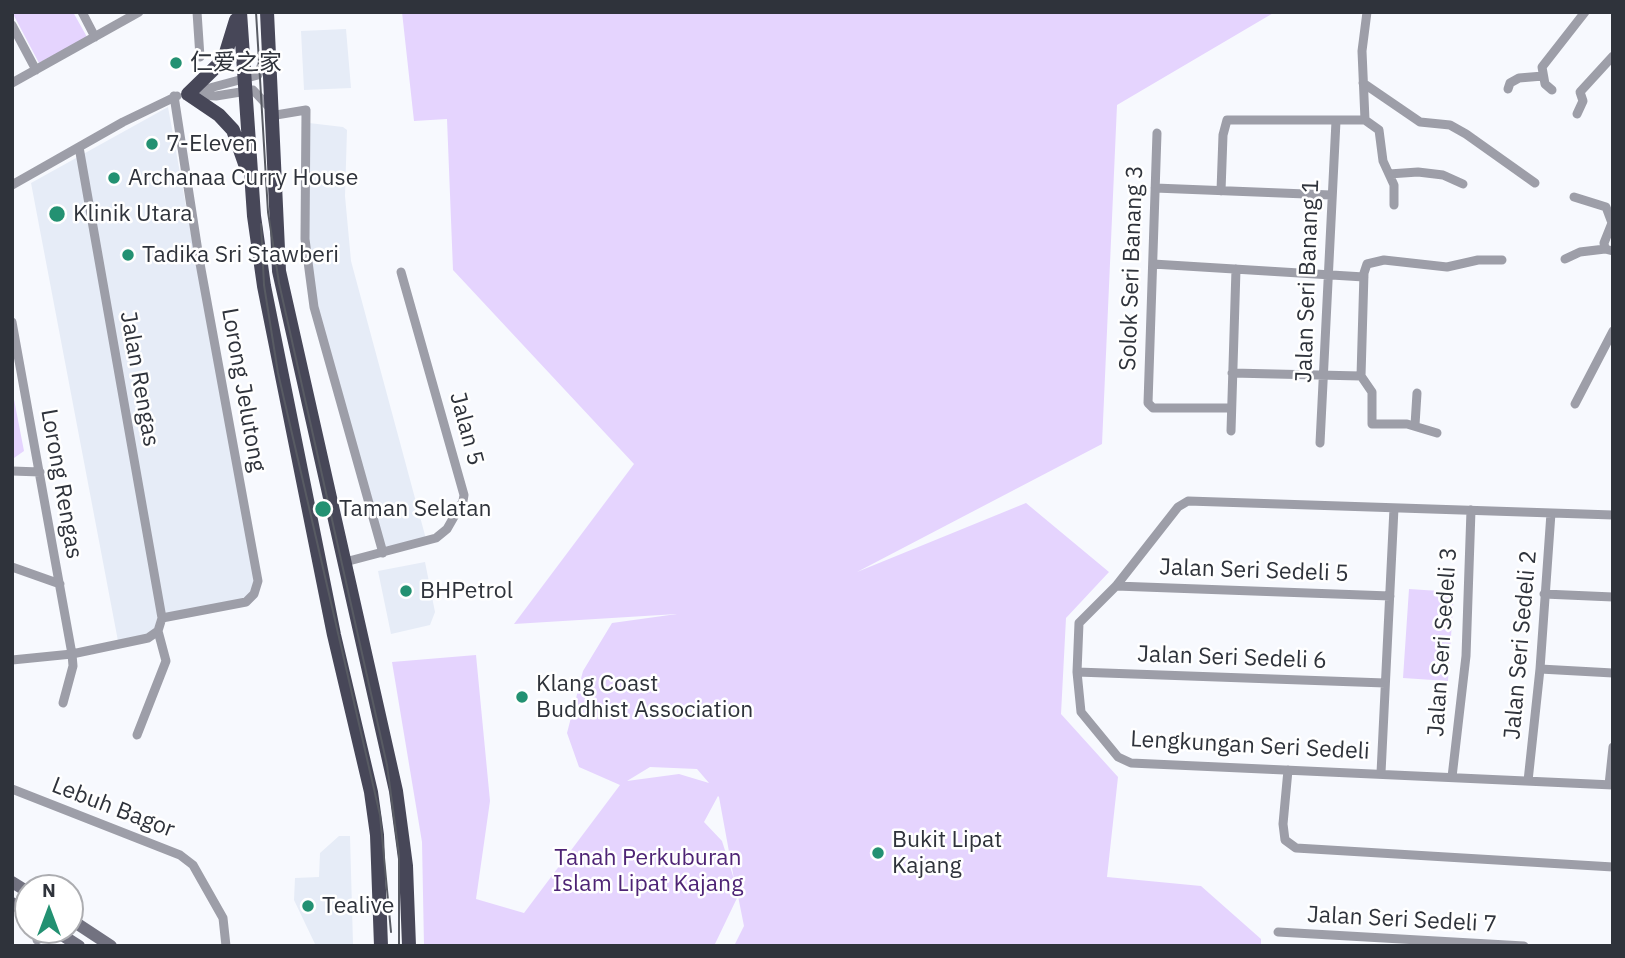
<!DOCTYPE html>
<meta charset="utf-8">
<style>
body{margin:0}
#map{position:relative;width:1625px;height:958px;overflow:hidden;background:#f7f9fe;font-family:"IBM Plex Sans",sans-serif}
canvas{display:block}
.frame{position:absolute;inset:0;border:14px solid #2f333b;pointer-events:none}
.north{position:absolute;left:14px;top:874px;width:70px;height:70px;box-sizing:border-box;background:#fff;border:2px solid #acadb1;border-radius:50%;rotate:0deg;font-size:19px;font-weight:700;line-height:28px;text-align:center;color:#2f333b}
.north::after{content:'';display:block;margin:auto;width:24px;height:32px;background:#239172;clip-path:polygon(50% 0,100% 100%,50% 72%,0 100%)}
</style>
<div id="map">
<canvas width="1625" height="958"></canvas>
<div class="frame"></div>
<div class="north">N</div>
</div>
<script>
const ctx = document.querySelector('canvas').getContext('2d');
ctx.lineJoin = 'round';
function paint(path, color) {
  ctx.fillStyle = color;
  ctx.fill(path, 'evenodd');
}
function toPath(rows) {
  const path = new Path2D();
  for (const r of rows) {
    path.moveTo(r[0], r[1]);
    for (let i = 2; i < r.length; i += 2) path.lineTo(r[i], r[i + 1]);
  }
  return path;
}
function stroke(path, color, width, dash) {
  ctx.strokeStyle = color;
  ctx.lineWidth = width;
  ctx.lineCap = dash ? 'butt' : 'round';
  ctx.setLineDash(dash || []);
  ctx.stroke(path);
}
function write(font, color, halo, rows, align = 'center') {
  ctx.font = font + ' "IBM Plex Sans","Noto Sans SC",sans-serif';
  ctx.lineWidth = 5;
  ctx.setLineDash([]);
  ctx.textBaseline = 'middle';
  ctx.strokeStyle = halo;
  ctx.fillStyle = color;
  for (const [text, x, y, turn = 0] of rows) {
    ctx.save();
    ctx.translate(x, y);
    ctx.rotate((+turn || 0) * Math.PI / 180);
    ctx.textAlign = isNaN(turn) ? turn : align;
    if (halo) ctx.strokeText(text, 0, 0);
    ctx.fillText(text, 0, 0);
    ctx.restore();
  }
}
paint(toPath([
 [346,29,351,88,304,90,301,31],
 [168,107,254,580,252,590,245,599,158,615,155,629,147,635,118,641,31,183],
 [309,123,343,127,347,130,345,196,351,261,426,539,385,547,318,307,309,242],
 [425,562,435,612,430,625,391,634,378,571],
 [339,836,350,836,353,944,315,944,294,900,295,878,319,877,320,853]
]), '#e6ecf7');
paint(toPath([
 [12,12,73,12,87,37,39,63],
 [402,12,1275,12,1117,105,1102,444,857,572,1026,503,1109,572,1066,618,1061,714,1118,777,1107,877,1201,886,1261,939,1261,946,734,946,744,926,738,896,714,946,424,946,422,842,392,662,476,655,490,801,476,899,524,913,620,785,579,767,567,733,583,671,612,623,677,614,514,624,634,464,453,270,447,119,414,121],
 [650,767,697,769,709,783,679,774,627,781],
 [718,796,719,797,734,879,722,841,704,822],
 [12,389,24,451,14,458,12,457],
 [1409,589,1454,592,1448,681,1403,678]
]), '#e5d4fe');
stroke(toPath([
 [82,12,95,37],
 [197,12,200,57],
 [12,25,36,70],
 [12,83,139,12],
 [1363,83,1420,122,1450,125,1466,134,1535,183],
 [1508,89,1510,83,1519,78,1543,76],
 [1552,90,1545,84,1542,67,1585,12],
 [191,93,258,75,266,52],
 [200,95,216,96,253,90,268,106],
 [1577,114,1583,101,1580,92,1613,56],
 [270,116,306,110,305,239,314,307,383,553],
 [1365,120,1362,51,1367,12],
 [1157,133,1148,403,1153,408,1231,408],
 [1389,174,1418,172,1443,175,1463,184],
 [12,185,123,122,177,96],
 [1155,188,1331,195],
 [1221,191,1223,135,1227,120,1365,120,1379,130,1383,161,1394,185,1394,205],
 [1574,197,1606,207,1612,223,1604,243,1605,249,1613,251],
 [1565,259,1580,252,1605,249],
 [1153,264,1364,277],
 [12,322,72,654,73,666,63,703],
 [1232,373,1361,376,1372,392,1372,424,1407,424,1437,433],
 [1361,376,1364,273,1367,264,1384,260,1447,267,1478,260,1502,260],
 [1575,404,1613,331],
 [1415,425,1417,393],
 [1231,431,1236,269],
 [1320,443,1336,121],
 [12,471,40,472],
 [1613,515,1188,501,1178,507,1116,586,1079,623,1077,672,1081,712,1118,757,1131,763,1613,785],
 [345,562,436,538,447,529,463,501,464,495,401,272],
 [12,567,60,584],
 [1116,586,1390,596],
 [1544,594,1613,597],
 [162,618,246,602,254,594,258,581,199,258,174,96],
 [12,660,72,654,148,638,158,631,162,618,79,147],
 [1540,669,1613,673],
 [1077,672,1385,683],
 [137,735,166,661,158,631],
 [1288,770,1283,824,1285,840,1296,848,1613,867],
 [1381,773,1394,508],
 [1452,777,1466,656,1471,510],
 [1528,781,1540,669,1551,513],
 [1609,785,1613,747],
 [12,789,180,855,193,865,223,918,226,946],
 [1278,932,1524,946],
 [37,940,55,931]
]), '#9d9ea8', 9);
stroke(toPath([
 [12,882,28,892],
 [12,903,28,913],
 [70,919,111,946],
 [54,930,79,946]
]), '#727280', 12);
stroke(toPath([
 [240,12,254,216,264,286,334,635,371,792,377,835,381,946],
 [267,12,279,271,396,791,406,866,409,946],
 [236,20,224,59,188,94,219,115,233,130,245,164]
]), '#474758', 14);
stroke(toPath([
 [256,12,268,212,279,283,387,765,399,855,399,946],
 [261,224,264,285,278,373,380,815,391,932]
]), '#585b63', 2);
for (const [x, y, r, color] of [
 [176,63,7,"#239172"],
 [152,144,7,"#239172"],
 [114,178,7,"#239172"],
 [57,214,9,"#239172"],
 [128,255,7,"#239172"],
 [323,509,9,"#239172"],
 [406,591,7,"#239172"],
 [522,697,7,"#239172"],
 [878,853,7,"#239172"],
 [308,906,7,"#239172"]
]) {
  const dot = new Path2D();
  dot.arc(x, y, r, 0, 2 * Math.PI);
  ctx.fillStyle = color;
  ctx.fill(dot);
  stroke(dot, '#fff', 2.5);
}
write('23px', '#2f333b', '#fff', [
 ["仁爱之家",190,63],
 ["7-Eleven",166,144],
 ["Archanaa Curry House",128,178],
 ["Klinik Utara",73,214],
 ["Tadika Sri Stawberi",142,255],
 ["Taman Selatan",339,509],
 ["BHPetrol",420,591],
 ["Klang Coast",536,684],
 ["Buddhist Association",536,710],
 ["Bukit Lipat",892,840],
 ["Kajang",892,866],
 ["Tealive",322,906]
], 'left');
write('23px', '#2f333b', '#fff', [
 ["Solok Seri Banang 3",1132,268,-88],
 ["Jalan Seri Banang 1",1308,281,-88],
 ["Jalan Rengas",139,379,80],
 ["Lorong Jelutong",243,390,80],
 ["Jalan 5",466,429,75],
 ["Lorong Rengas",61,484,80],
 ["Jalan Seri Sedeli 5",1254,571,2],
 ["Jalan Seri Sedeli 3",1443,642,-86],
 ["Jalan Seri Sedeli 2",1521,645,-85],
 ["Jalan Seri Sedeli 6",1232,658,2],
 ["Lengkungan Seri Sedeli",1250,746,3],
 ["Lebuh Bagor",113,808,21],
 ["Jalan Seri Sedeli 7",1402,920,3]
]);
write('23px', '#4e2475', '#fff', [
 ["Tanah Perkuburan",648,858],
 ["Islam Lipat Kajang",648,884]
]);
</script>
